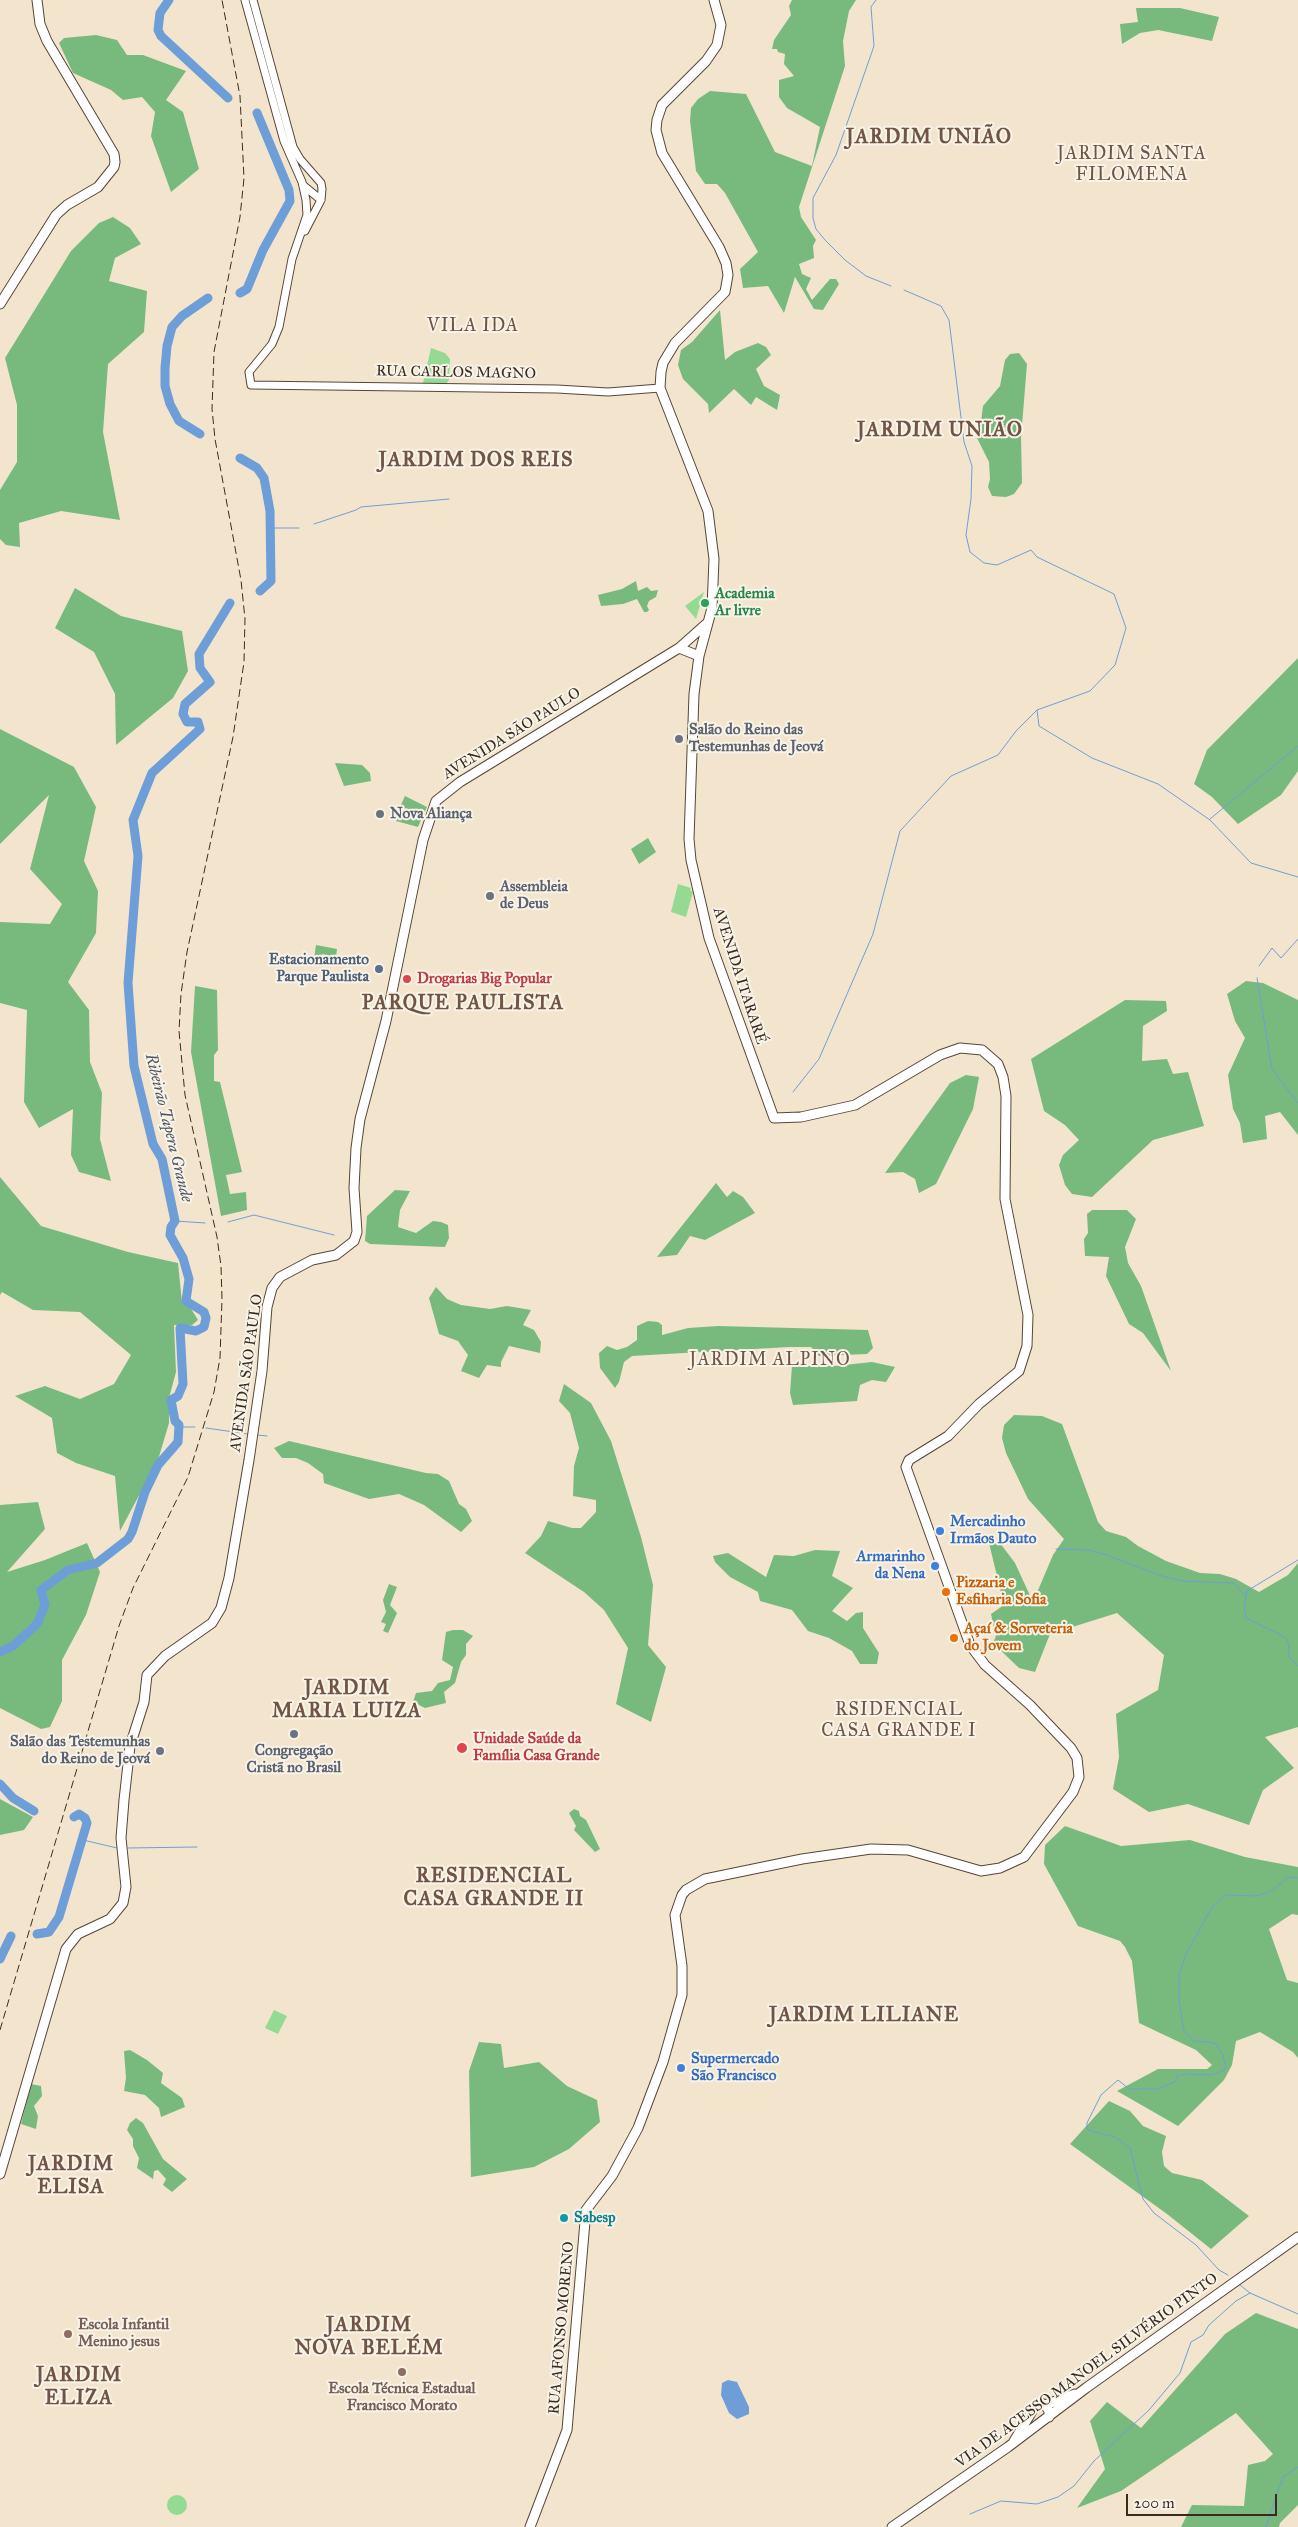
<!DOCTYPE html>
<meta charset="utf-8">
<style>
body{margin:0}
#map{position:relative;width:1298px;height:2527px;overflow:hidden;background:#f3e5cd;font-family:"IM FELL Great Primer",serif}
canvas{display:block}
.scale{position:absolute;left:1126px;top:2494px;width:151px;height:22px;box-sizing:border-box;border:2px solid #3b2a1e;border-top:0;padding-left:6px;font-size:15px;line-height:18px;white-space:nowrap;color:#3b2a1e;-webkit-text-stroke:4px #f7f3e8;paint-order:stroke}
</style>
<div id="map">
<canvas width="1298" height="2527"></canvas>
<div class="scale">200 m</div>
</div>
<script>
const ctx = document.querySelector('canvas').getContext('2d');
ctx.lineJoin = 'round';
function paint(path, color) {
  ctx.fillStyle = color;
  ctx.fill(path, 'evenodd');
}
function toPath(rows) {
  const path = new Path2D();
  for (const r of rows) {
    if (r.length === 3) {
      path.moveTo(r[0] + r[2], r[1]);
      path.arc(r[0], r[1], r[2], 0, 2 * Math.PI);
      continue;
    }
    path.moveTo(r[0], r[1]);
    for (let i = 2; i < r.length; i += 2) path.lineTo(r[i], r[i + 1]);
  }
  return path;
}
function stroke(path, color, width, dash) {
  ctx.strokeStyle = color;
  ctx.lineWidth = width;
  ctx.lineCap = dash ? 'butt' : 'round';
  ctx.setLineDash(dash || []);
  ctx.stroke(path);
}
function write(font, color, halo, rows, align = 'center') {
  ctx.font = font + ' "IM FELL Great Primer",serif';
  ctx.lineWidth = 4;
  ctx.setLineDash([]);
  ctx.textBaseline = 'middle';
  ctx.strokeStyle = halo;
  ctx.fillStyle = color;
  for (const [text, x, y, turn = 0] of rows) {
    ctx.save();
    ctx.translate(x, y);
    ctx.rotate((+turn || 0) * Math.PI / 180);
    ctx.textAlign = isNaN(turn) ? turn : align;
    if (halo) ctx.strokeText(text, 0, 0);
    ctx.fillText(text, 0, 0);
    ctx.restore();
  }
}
paint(toPath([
 [431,348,445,353,450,359,449,380,445,385,423,383],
 [704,592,696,619,685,606],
 [678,884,691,888,690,890,693,892,686,917,671,912],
 [274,2010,287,2016,278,2034,265,2028],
 [177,2505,10]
]), '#95da93');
paint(toPath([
 [792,0,856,0,849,11,843,41,845,66,799,207,801,217,816,240,813,246,814,258,799,264,802,274,811,278,806,289,812,300,830,279,836,279,839,284,823,310,814,309,795,277,784,313,768,286,743,288,740,269,758,252,725,193,717,184,705,184,696,171,690,121,691,108,698,99,710,91,746,94,775,152,812,166,820,127,787,108,779,97,779,80,794,76,784,64,785,54,778,52,777,49,772,49,774,40,791,15,789,6],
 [1136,8,1180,8,1219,17,1212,41,1158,30,1140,33,1122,44,1120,24,1138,22],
 [96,35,117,40,127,55,143,55,186,71,166,100,183,112,199,169,171,192,151,136,155,112,142,97,123,100,111,90,73,73,59,43,64,38],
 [113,217,130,228,141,244,115,258,109,281,147,291,144,332,108,364,103,432,120,520,61,511,19,523,20,547,6,545,0,539,0,490,17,462,17,405,5,358,71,251,99,223],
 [720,310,725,360,735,352,758,343,766,347,771,355,756,369,764,386,780,395,777,410,756,397,751,405,734,389,709,413,708,404,683,379,678,365,681,350,692,342],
 [1019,353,1027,364,1021,438,1022,483,1014,494,1006,497,992,496,988,487,990,479,989,462,977,438,977,429,981,422,983,406,1000,386,1005,360,1010,354],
 [636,581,638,591,647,587,651,591,658,590,656,597,649,601,647,606,649,610,647,612,644,612,637,599,623,604,601,606,598,595,622,589],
 [75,588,121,616,182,631,188,671,173,698,116,745,115,694,94,652,55,628],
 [1298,658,1298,771,1281,795,1238,824,1212,797,1194,784,1207,750],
 [0,729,74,767,96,807,84,861,98,891,96,933,68,982,89,1010,90,1062,102,1093,100,1139,111,1181,79,1172,71,1155,73,1109,39,1128,24,1102,27,1010,0,1003,0,922,50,924,62,904,30,869,49,795,0,844],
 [335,763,362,765,370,773,371,781,344,786],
 [405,796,427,807,424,813,400,807],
 [398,815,421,820,418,827,396,821],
 [648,838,656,852,639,864,631,849],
 [316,945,337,949,336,957,322,954,319,962,314,959],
 [1246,981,1263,983,1298,1000,1298,1135,1280,1112,1265,1116,1267,1139,1243,1143,1240,1123,1233,1109,1228,1075,1245,1038,1235,1021,1227,994],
 [195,986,217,990,218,1050,214,1055,214,1081,220,1082,242,1172,226,1175,230,1194,246,1192,247,1210,221,1216,191,1052],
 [1125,1000,1166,1001,1167,1011,1143,1026,1142,1061,1167,1059,1173,1074,1188,1072,1204,1126,1153,1140,1092,1197,1072,1194,1065,1185,1059,1165,1063,1155,1079,1140,1065,1125,1044,1111,1031,1059],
 [966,1075,979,1077,973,1109,936,1184,919,1193,915,1179,903,1172,885,1173,950,1083],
 [0,1177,41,1226,128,1252,178,1263,182,1302,190,1307,198,1320,192,1325,174,1325,176,1372,169,1398,169,1423,158,1460,120,1531,115,1476,76,1463,57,1453,52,1418,15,1396,45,1386,80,1399,114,1384,131,1355,80,1312,33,1310,2,1292,0,1295],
 [716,1183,727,1197,733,1191,743,1197,755,1213,705,1240,690,1236,677,1255,657,1257],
 [395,1190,410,1191,400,1210,398,1227,416,1233,433,1221,441,1222,448,1225,449,1238,445,1247,370,1244,365,1241,367,1216],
 [1092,1210,1127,1210,1136,1219,1125,1247,1128,1263,1141,1286,1171,1371,1143,1333,1129,1324,1106,1276,1109,1257,1085,1256,1084,1239,1088,1233,1087,1214],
 [436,1287,447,1299,461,1305,490,1309,507,1306,531,1310,523,1325,534,1330,541,1342,540,1353,509,1346,501,1362,501,1367,487,1365,479,1378,461,1371,468,1355,458,1341,439,1334,429,1298],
 [648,1321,658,1322,662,1325,662,1335,688,1328,718,1326,868,1330,873,1348,867,1354,819,1356,811,1347,789,1347,632,1356,624,1362,619,1382,615,1388,600,1368,599,1353,607,1346,617,1350,627,1347,637,1340,637,1326],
 [872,1362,895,1367,886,1382,872,1380,860,1385,857,1401,793,1405,790,1393,792,1366,835,1366],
 [564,1384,591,1403,611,1441,641,1537,653,1585,648,1645,666,1667,651,1722,616,1704,628,1648,604,1610,584,1592,525,1553,541,1536,548,1521,572,1528,581,1528,596,1512,596,1500,573,1496,574,1466,579,1448,570,1413,559,1401],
 [1014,1415,1042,1416,1062,1424,1098,1522,1106,1531,1126,1537,1138,1546,1166,1561,1200,1573,1220,1574,1236,1579,1259,1592,1288,1575,1298,1563,1298,1727,1265,1737,1294,1768,1263,1790,1249,1825,1188,1804,1149,1812,1113,1789,1119,1757,1116,1714,1158,1690,1164,1655,1117,1613,1050,1634,1035,1672,1019,1668,993,1643,996,1636,991,1614,1004,1605,989,1543,1000,1543,1015,1563,1033,1602,1053,1555,1064,1539,1028,1499,1006,1453,1002,1438,1004,1425],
 [289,1441,426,1473,438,1474,449,1481,459,1504,466,1509,472,1521,461,1532,424,1505,399,1494,369,1499,324,1483,323,1474,308,1463,296,1458,282,1458,274,1448],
 [38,1502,45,1529,7,1572,45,1560,87,1543,100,1572,86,1615,62,1660,62,1701,50,1727,41,1729,0,1708,0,1505],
 [815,1550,840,1551,832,1576,853,1588,832,1611,847,1621,856,1613,863,1612,863,1628,879,1653,877,1664,860,1664,852,1651,829,1638,808,1631,792,1610,760,1601,758,1592,730,1577,715,1562,713,1556,728,1553,766,1577,774,1555,794,1556],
 [389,1584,397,1587,390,1605,397,1613,388,1633,383,1631,386,1624,381,1622,386,1612,383,1600],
 [453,1630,463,1630,473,1636,466,1644,466,1655,461,1662,455,1683,444,1692,446,1703,425,1708,413,1702,416,1693,432,1691,438,1683,450,1680,453,1667,442,1660,446,1632],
 [0,1799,33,1817,24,1830,0,1835],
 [574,1809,579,1811,580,1816,586,1820,600,1849,595,1852,574,1830,576,1826,569,1813],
 [1065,1826,1121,1846,1190,1840,1245,1857,1298,1867,1298,1915,1292,1914,1269,1929,1287,1980,1298,1983,1298,2058,1293,2052,1260,2032,1236,2041,1232,2065,1224,2080,1178,2126,1117,2091,1158,2069,1207,2069,1212,2065,1196,2050,1139,2023,1132,1961,1125,1947,1120,1941,1078,1926,1044,1864,1045,1845],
 [479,2042,501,2044,504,2068,539,2062,567,2086,597,2100,600,2122,569,2149,534,2167,471,2177,469,2071],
 [130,2050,147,2060,163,2073,161,2083,182,2098,185,2107,161,2117,159,2108,145,2095,124,2091,126,2078,124,2051],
 [31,2084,41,2086,42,2096,34,2106,38,2116,36,2129,21,2124],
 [1109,2101,1130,2111,1143,2126,1166,2136,1162,2152,1164,2166,1172,2173,1202,2180,1249,2216,1211,2249,1167,2214,1070,2144],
 [136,2118,143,2123,163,2159,187,2179,172,2192,163,2185,166,2179,158,2170,154,2171,153,2179,137,2168,139,2158,133,2146,133,2139,127,2130,130,2123],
 [1256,2313,1298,2329,1298,2505,1280,2523,1279,2527,1181,2527,1192,2505,1244,2506,1248,2465,1265,2461,1273,2454,1236,2413,1121,2491,1077,2508,1105,2469,1090,2421,1107,2402,1141,2428,1225,2334]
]), '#78ba7d');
paint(toPath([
 [728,2380,737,2382,749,2407,749,2414,737,2419,729,2413,721,2395,722,2383]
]), '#6d9ed7');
stroke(toPath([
 [876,0,871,7,874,46,836,155,813,198,813,218,816,229,825,240,845,260,866,276,891,286],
 [904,290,941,306,949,320,964,442,972,466,971,499,966,535,970,552,984,563,997,565,1031,550,1037,557,1114,594,1126,628,1115,665,1090,691,1037,710,1039,726,1092,758,1158,784,1210,820,1251,863,1298,877],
 [314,524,356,510,361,507,449,499],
 [271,528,299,528],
 [1210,819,1298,746],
 [1259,966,1272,948,1281,958,1298,939],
 [1257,978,1272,1069,1298,1103],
 [793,1092,819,1059,873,934,900,831,951,776,998,755,1016,731,1037,710],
 [175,1221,205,1223],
 [228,1222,254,1215,334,1235],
 [179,1427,195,1427],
 [206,1428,248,1434],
 [257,1435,267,1436],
 [1056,1549,1088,1550,1104,1554,1162,1576,1182,1581,1233,1583,1246,1596],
 [1298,1560,1247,1591,1244,1607,1246,1618,1285,1637,1289,1645,1289,1657,1298,1666],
 [83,1840,117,1848],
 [128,1848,197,1847],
 [1228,2275,1219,2270,1196,2245,1154,2213,1143,2199,1130,2148,1115,2137,1090,2131,1087,2128,1087,2123,1101,2095,1118,2080,1129,2089,1157,2089,1175,2082,1177,2076,1187,2074,1212,2075,1226,2069,1223,2055,1215,2043,1194,2041,1184,2031,1179,2000,1179,1974,1187,1952,1212,1907,1225,1895,1257,1896,1272,1891,1288,1877,1298,1878],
 [1240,2285,1250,2293,1298,2314],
 [970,2514,1001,2501,1037,2504,1058,2497,1074,2486,1094,2461,1149,2410,1180,2373,1191,2342,1203,2335,1209,2325,1236,2301,1250,2293],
 [1266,2527,1283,2477,1298,2467]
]), '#6d9ed7', 1);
stroke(toPath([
 [169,0,160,13,158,30,161,36,228,98],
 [240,293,247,289,263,250,290,201,289,190,257,113],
 [200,434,179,421,170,404,165,386,165,368,167,346,172,327,182,316,208,298],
 [240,458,257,468,264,478,270,511,271,581,260,591],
 [0,1652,13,1646,37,1624,45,1605,41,1590,68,1570,97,1563,128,1539,132,1532,145,1492,158,1465,178,1442,179,1425,175,1421,171,1400,178,1396,183,1384,180,1328,196,1331,204,1327,206,1318,204,1312,186,1301,189,1279,183,1258,170,1235,171,1227,175,1221,162,1159,153,1144,134,1066,128,983,138,856,133,820,152,773,200,729,198,722,187,722,183,714,185,704,210,682,200,668,199,654,230,603],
 [0,1784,13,1798,34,1811],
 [37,1934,49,1932,59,1917,87,1823,85,1818,79,1814,74,1817],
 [0,1959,11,1936]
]), '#6d9ed7', 9);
const minor = toPath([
 [245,0,284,141,302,182,306,200,307,215,292,259,279,327,272,344,249,372,251,385,557,389,608,392,660,388],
 [253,0,293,147,300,159,321,183,322,189,321,200,305,231],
 [304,186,321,200]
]);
const major = toPath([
 [0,304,56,215,67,205,98,187,114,167,115,162,114,154,47,41,40,24,37,0],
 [679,648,699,656],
 [0,2174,66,1949,78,1934,110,1919,123,1903,126,1887,121,1838,124,1800,130,1746,144,1702,147,1675,165,1656,212,1623,221,1608,229,1578,249,1460,262,1371,267,1307,272,1288,280,1277,312,1260,336,1255,354,1241,357,1232,354,1188,356,1148,360,1119,386,1021,423,840,436,801,460,782,679,648,706,624],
 [1045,2405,1075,2394],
 [1014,2441,1036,2405,1041,2403,1045,2405,1049,2411,1049,2417],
 [530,2527,567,2430,586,2210,612,2176,638,2128,663,2062,682,1995,682,1966,675,1915,682,1895,686,1890,705,1879,802,1859,871,1849,908,1850,981,1871,1000,1868,1024,1857,1073,1792,1079,1777,1077,1758,1071,1748,1030,1705,985,1665,970,1645,906,1467,909,1460,948,1436,979,1404,1019,1371,1027,1346,1028,1315,1005,1199,1006,1096,1003,1077,998,1064,982,1050,960,1048,940,1055,855,1105,801,1117,774,1118,709,938,691,860,689,839,694,694,699,656,712,608,714,559,708,511,660,388,661,372,663,363,675,343,725,292,728,275,726,263,719,247,662,153,656,130,657,120,662,105,706,61,717,45,721,25,714,0],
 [892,2527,1008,2447,1086,2388,1298,2237]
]);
stroke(minor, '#574638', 9);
stroke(major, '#574638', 11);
stroke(minor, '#fff', 7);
stroke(major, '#fff', 9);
stroke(toPath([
 [0,2030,119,1626,133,1588,188,1477,214,1392,220,1358,222,1299,221,1266,217,1237,185,1095,179,1031,181,994,187,952,233,737,244,662,245,619,241,580,215,439,212,409,214,352,240,217,244,178,240,96,222,0]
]), '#3b2a1e', 1, [8, 4]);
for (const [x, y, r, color] of [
 [705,603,5,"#2e9e5b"],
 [679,739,5,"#6b7280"],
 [380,814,5,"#6b7280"],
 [490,896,5,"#6b7280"],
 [379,969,5,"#5c6f8a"],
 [407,979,5,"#e0444e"],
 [940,1531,5,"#3f7fe0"],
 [935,1566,5,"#3f7fe0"],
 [946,1592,5,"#e8710a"],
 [954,1638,5,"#e8710a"],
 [294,1734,5,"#6b7280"],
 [462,1748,6,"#e0444e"],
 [160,1751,5,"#6b7280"],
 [681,2068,5,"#3f7fe0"],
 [564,2218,5,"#0f9aa8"],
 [68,2334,5,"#8d6e63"],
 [402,2372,5,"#8d6e63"]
]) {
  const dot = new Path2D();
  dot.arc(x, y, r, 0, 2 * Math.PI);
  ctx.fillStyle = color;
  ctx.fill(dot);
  stroke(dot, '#f7f3e8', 2);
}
write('15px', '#3b2a1e', '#f7f3e8', [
 ["RUA CARLOS MAGNO",456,373,1],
 ["AVENIDA SÃO PAULO",512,734,-32],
 ["AVENIDA ITARARÉ",739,976,72],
 ["AVENIDA SÃO PAULO",247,1373,-82],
 ["RUA AFONSO MORENO",562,2328,-85],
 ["VIA DE ACESSO MANOEL SILVÉRIO PINTO",1087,2371,-36]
]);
write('bold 15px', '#27864d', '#f7f3e8', [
 ["Academia",715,594],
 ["Ar livre",715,611]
], 'left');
write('bold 15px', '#5b616d', '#f7f3e8', [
 ["Salão do Reino das",689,730],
 ["Testemunhas de Jeová",689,747],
 ["Nova Aliança",390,814],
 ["Assembleia",500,887],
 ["de Deus",500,904],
 ["Salão das Testemunhas",150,1742,"right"],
 ["do Reino de Jeová",150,1759,"right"],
 ["Congregação",294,1751,"center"],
 ["Cristã no Brasil",294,1768,"center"]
], 'left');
write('bold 15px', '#4e5e75', '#f7f3e8', [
 ["Estacionamento",369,960],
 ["Parque Paulista",369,977]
], 'right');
write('bold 15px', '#be3a42', '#f7f3e8', [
 ["Drogarias Big Popular",417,979],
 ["Unidade Saúde da",473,1739],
 ["Família Casa Grande",473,1756]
], 'left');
write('bold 15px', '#366cbe', '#f7f3e8', [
 ["Mercadinho",950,1522],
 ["Irmãos Dauto",950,1539],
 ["Armarinho",925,1557,"right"],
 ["da Nena",925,1574,"right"],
 ["Supermercado",691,2059],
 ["São Francisco",691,2076]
], 'left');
write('bold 15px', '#c56008', '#f7f3e8', [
 ["Pizzaria e",956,1583],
 ["Esfiharia Sofia",956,1600],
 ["Açaí & Sorveteria",964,1629],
 ["do Jovem",964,1646]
], 'left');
write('bold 15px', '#0d838f', '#f7f3e8', [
 ["Sabesp",574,2218]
], 'left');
write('bold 15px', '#785e54', '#f7f3e8', [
 ["Escola Infantil",78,2325],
 ["Menino jesus",78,2342],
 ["Escola Técnica Estadual",402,2389,"center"],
 ["Francisco Morato",402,2406,"center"]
], 'left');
write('italic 16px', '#4c535f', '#f7f3e8', [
 ["Ribeirão Tapera Grande",168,1128,76]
]);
ctx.letterSpacing = '1px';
write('18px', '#715443', '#f7f3e8', [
 ["JARDIM SANTA",1132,155],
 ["FILOMENA",1132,176],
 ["VILA IDA",473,327],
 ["JARDIM ALPINO",770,1361],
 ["RSIDENCIAL",899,1711],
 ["CASA GRANDE I",899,1732]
]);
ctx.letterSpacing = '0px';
ctx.letterSpacing = '1px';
write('bold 20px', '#715443', '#f7f3e8', [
 ["JARDIM UNIÃO",929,138],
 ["JARDIM UNIÃO",940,431],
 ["JARDIM DOS REIS",476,461],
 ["PARQUE PAULISTA",463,1004],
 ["JARDIM",347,1689],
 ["MARIA LUIZA",347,1712],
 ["RESIDENCIAL",494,1877],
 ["CASA GRANDE II",494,1900],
 ["JARDIM LILIANE",864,2016],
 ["JARDIM",71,2165],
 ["ELISA",71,2188],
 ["JARDIM",369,2326],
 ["NOVA BELÉM",369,2349],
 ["JARDIM",79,2376],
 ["ELIZA",79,2399]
]);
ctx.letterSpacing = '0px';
</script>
